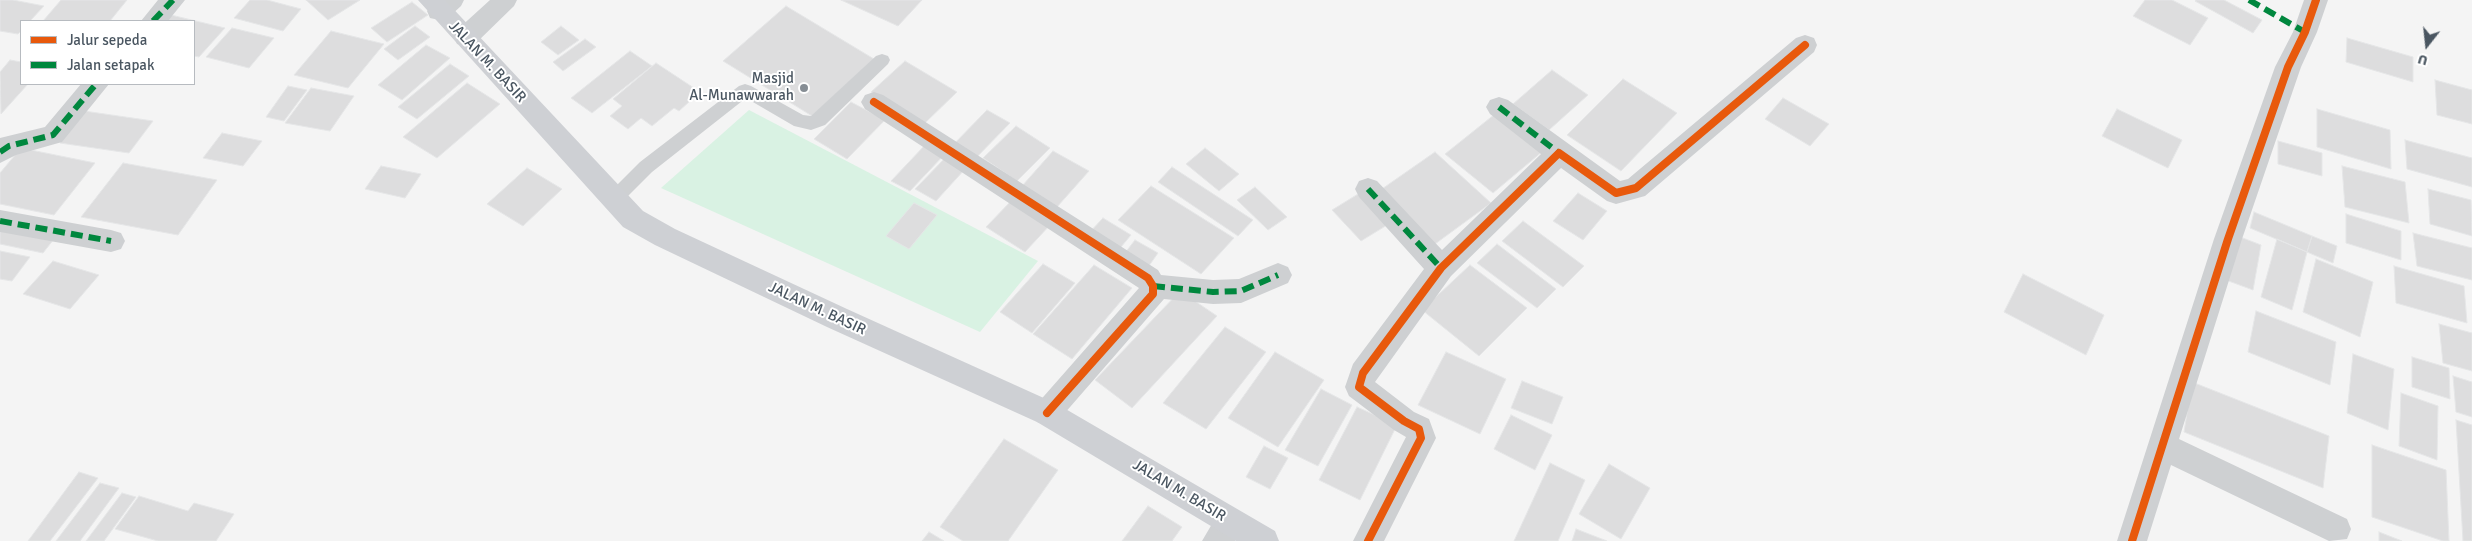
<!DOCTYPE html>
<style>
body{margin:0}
#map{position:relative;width:2472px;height:541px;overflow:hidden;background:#f4f4f4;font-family:Signika,sans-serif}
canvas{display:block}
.legend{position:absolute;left:20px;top:20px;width:175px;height:65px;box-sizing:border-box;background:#fff;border:1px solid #b7bbc0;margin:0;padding:6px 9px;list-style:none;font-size:15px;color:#4a5661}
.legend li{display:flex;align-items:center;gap:10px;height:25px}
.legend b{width:25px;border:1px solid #b7bbc0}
.north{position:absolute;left:2402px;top:20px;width:50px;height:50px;-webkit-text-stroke:4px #fff;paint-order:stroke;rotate:196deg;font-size:14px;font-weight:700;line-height:20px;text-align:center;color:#4a5661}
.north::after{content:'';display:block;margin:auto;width:18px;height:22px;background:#4a5661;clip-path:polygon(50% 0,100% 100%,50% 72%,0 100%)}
</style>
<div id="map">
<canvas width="2472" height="541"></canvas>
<ul class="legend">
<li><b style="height:6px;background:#e8590c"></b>Jalur sepeda</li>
<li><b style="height:6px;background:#00873e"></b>Jalan setapak</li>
</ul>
<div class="north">U</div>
</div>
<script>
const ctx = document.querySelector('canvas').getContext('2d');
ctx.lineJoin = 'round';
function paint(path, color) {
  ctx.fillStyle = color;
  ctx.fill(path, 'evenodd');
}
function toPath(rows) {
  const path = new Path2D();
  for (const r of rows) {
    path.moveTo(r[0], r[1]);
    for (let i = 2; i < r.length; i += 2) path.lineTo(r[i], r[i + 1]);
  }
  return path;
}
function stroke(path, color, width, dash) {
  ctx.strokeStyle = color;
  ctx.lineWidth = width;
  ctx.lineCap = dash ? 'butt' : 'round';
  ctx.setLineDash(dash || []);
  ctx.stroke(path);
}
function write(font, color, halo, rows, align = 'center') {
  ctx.font = font + ' Signika,sans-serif';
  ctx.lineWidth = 4;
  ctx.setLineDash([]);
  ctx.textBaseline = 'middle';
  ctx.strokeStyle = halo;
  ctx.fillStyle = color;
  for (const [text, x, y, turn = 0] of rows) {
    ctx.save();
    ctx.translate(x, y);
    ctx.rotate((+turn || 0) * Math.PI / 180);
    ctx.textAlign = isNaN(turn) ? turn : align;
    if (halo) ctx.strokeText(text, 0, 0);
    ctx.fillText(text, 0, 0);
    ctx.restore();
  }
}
paint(toPath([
 [749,110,1038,261,980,332,661,188]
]), '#d9f2e3');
const building = toPath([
 [0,0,13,0,44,6,30,21,21,21,21,31,18,34,0,31,0,0],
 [61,0,127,0,110,21,43,21,61,0],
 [250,0,267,0,301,9,283,31,234,18,250,0],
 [306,0,360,0,328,20,306,0],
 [841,0,922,0,898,26,841,0],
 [2145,0,2172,0,2208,18,2190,45,2133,16,2145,0],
 [2196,0,2224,0,2262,20,2253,33,2195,1,2196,0],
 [412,2,428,15,387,42,371,28,412,2],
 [786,6,874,59,812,116,723,61,786,6],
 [171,15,225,28,199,57,194,56,194,21,165,21,171,15],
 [415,26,430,37,398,60,384,49,415,26],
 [561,26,579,40,558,55,541,42,561,26],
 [232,28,274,38,249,68,206,57,232,28],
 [331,31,384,44,348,88,294,75,331,31],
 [2347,38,2413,57,2413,82,2346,62,2347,38],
 [585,39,596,47,563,71,553,62,585,39],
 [426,45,450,58,402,100,378,85,426,45],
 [630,51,652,66,592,113,571,98,630,51],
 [10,60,21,62,21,84,28,84,1,114,0,72,10,60],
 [905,61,957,92,924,124,871,92,905,61],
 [656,63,700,92,679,111,674,108,652,126,641,118,628,129,610,116,622,106,613,99,656,63],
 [450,64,469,76,417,119,398,107,450,64],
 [1552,70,1588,95,1549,130,1513,104,1552,70],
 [1623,79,1677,113,1621,171,1567,135,1623,79],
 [2435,80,2472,90,2472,124,2437,115,2435,80],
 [467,83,500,104,437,158,403,137,467,83],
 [288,86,307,90,284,121,266,117,288,86],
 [311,88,354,96,330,131,285,123,311,88],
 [1783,98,1829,124,1810,146,1765,119,1783,98],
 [851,102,885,120,847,159,814,139,851,102],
 [2117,109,2182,140,2168,168,2102,136,2117,109],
 [2317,109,2390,130,2391,169,2317,147,2317,109],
 [987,110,1010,123,972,162,950,148,987,110],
 [84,111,153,121,129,153,60,143,84,111],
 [1495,114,1543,151,1493,193,1445,154,1495,114],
 [1016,126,1050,148,1017,181,983,158,1016,126],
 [222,133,262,141,243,166,203,158,222,133],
 [2405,140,2472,158,2472,187,2407,169,2405,140],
 [2278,141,2322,153,2322,176,2278,164,2278,141],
 [925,145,944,155,910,191,891,181,925,145],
 [21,148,95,163,54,215,0,204,0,173,21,148],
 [1205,148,1239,174,1219,191,1186,164,1205,148],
 [1053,151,1089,171,1057,207,1022,186,1053,151],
 [1435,152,1491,203,1435,244,1379,191,1435,152],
 [946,157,966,168,936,201,915,189,946,157],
 [123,163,217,180,178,235,81,217,123,163],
 [381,166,421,174,405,198,365,189,381,166],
 [2342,166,2405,182,2409,223,2345,207,2342,166],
 [1172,167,1253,220,1238,236,1158,182,1172,167],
 [527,168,562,189,523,226,487,204,527,168],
 [1151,186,1234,238,1201,274,1118,220,1151,186],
 [1255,187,1287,217,1268,230,1237,200,1255,187],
 [2428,189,2471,200,2472,236,2430,224,2428,189],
 [1363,191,1392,222,1361,241,1332,210,1363,191],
 [1578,193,1607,211,1583,240,1553,221,1578,193],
 [1012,200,1051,224,1025,252,986,227,1012,200],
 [914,203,937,215,909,249,886,236,914,203],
 [2254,212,2312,236,2307,252,2250,228,2254,212],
 [2346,214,2401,231,2401,260,2346,243,2346,214],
 [1103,218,1131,235,1116,253,1087,235,1103,218],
 [1523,221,1584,266,1563,287,1502,241,1523,221],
 [0,228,54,239,43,253,0,244,0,228],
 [2413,233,2472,248,2472,280,2417,266,2413,233],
 [2235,235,2261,245,2253,290,2226,280,2235,235],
 [2312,236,2337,246,2333,263,2307,252,2312,236],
 [2277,239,2307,252,2292,310,2261,297,2277,239],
 [1135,240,1158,253,1146,270,1121,258,1135,240],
 [1497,244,1556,289,1537,308,1477,263,1497,244],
 [0,251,30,257,12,281,0,279,0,251],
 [2316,259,2373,282,2360,337,2303,312,2316,259],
 [53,261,99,275,70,309,23,294,53,261],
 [1043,264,1075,283,1032,333,1000,312,1043,264],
 [1094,265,1132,288,1072,359,1033,334,1094,265],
 [1470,265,1527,308,1479,356,1422,310,1470,265],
 [2394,266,2464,286,2467,323,2396,303,2394,266],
 [2023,274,2104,315,2086,355,2004,312,2023,274],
 [1180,291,1217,316,1132,408,1095,380,1180,291],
 [2256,311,2336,342,2330,385,2248,352,2256,311],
 [2439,324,2472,333,2472,371,2443,363,2439,324],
 [1225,327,1266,352,1206,429,1163,403,1225,327],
 [1275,352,1324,380,1278,447,1228,418,1275,352],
 [1446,352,1506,379,1480,434,1418,405,1446,352],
 [2353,354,2394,369,2388,430,2347,413,2353,354],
 [2412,357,2449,368,2450,399,2412,387,2412,357],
 [2453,376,2472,382,2472,417,2456,412,2453,376],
 [1522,381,1563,397,1552,424,1511,408,1522,381],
 [2192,382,2329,436,2323,488,2184,432,2192,382],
 [1321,389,1352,405,1318,466,1285,450,1321,389],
 [2401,393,2438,406,2437,460,2399,446,2401,393],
 [1357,407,1397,425,1360,500,1319,480,1357,407],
 [1511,415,1552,435,1535,470,1494,449,1511,415],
 [2456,420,2472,425,2472,541,2463,541,2456,420],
 [1004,439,1058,470,1008,541,963,541,940,527,1004,439],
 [2372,445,2446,470,2449,541,2443,541,2372,517,2372,445],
 [1264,446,1288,458,1270,489,1246,477,1264,446],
 [1550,463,1585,480,1558,541,1514,541,1550,463],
 [1609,464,1650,488,1621,539,1579,514,1609,464],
 [79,472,98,478,50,541,28,541,79,472],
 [100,483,119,488,80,541,56,541,100,483],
 [122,493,136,497,104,541,86,541,122,493],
 [139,496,188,511,194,503,234,514,216,541,158,541,115,529,139,496],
 [1148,506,1182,527,1172,541,1122,541,1148,506],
 [1576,529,1607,541,1572,541,1576,529],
 [929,532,944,541,922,541,929,532],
 [2379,532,2402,541,2379,541,2379,532]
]);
paint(building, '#ddddde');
stroke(building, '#e5e6e7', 1);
paint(toPath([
 [882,54,888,56,890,60,888,64,825,125,811,130,794,126,746,98,652,172,619,205,613,207,607,205,605,200,607,195,640,162,739,86,745,84,751,86,803,115,811,116,876,56,882,54]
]), '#ced0d2');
paint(toPath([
 [158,0,185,0,168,21,141,21,158,0],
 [436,0,464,0,461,6,448,18,439,20,430,18,427,11,436,0],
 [490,0,517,0,514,6,475,44,466,46,457,44,454,37,457,30,490,0],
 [2304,0,2328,0,2317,32,2301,67,2242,239,2179,439,2347,519,2351,529,2347,539,2329,541,2171,465,2147,541,2117,541,2214,239,2275,67,2293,32,2304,0],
 [1805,35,1814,38,1817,45,1814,52,1645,196,1616,204,1607,201,1561,168,1451,276,1375,382,1414,412,1429,419,1436,438,1384,541,1353,541,1406,437,1394,430,1349,396,1345,387,1353,364,1424,269,1359,197,1355,189,1359,181,1368,178,1377,181,1442,250,1541,154,1490,114,1486,107,1490,100,1499,97,1508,100,1620,181,1628,179,1796,38,1805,35],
 [81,84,109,84,62,142,16,155,0,163,0,138,45,127,81,84],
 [874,92,883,95,1158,270,1161,275,1213,280,1239,279,1278,263,1288,267,1292,275,1288,283,1241,303,1213,304,1164,299,1057,422,1047,426,1037,422,1032,413,1037,404,1139,288,865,109,861,102,865,95,874,92],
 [0,210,111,230,121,233,125,241,121,249,111,252,0,232,0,210],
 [1230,507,1241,512,1245,522,1235,541,1202,541,1219,512,1230,507]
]), '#ced0d2');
paint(toPath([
 [418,0,445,0,643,211,675,229,847,309,1057,404,1275,531,1279,541,1236,541,1037,422,827,327,655,245,623,227,418,0]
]), '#ced0d4');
stroke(toPath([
 [2249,0,2305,32],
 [153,21,173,0],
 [1499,107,1559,153],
 [0,152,9,146,53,135,96,84],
 [1368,189,1441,268],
 [0,221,111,241],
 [1153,286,1213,292,1241,291,1278,275]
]), '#00873e', 6, [12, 6]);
stroke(toPath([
 [874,102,1148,278,1153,286,1153,294,1047,413],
 [1368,541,1421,438,1419,429,1404,421,1359,387,1363,373,1441,268,1559,153,1616,193,1636,188,1805,45],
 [2132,541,2228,239,2288,67,2305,32,2316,0]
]), '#e8590c', 8);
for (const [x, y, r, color] of [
 [804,88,5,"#868d94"]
]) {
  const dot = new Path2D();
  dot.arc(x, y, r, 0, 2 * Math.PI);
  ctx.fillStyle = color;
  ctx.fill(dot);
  stroke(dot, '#fff', 2);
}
write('15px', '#4a5661', '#fff', [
 ["JALAN M. BASIR",487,62,47],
 ["JALAN M. BASIR",817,309,25],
 ["JALAN M. BASIR",1179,491,31]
]);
write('15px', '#4a5661', '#fff', [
 ["Masjid",794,79],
 ["Al-Munawwarah",794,96]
], 'right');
</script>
